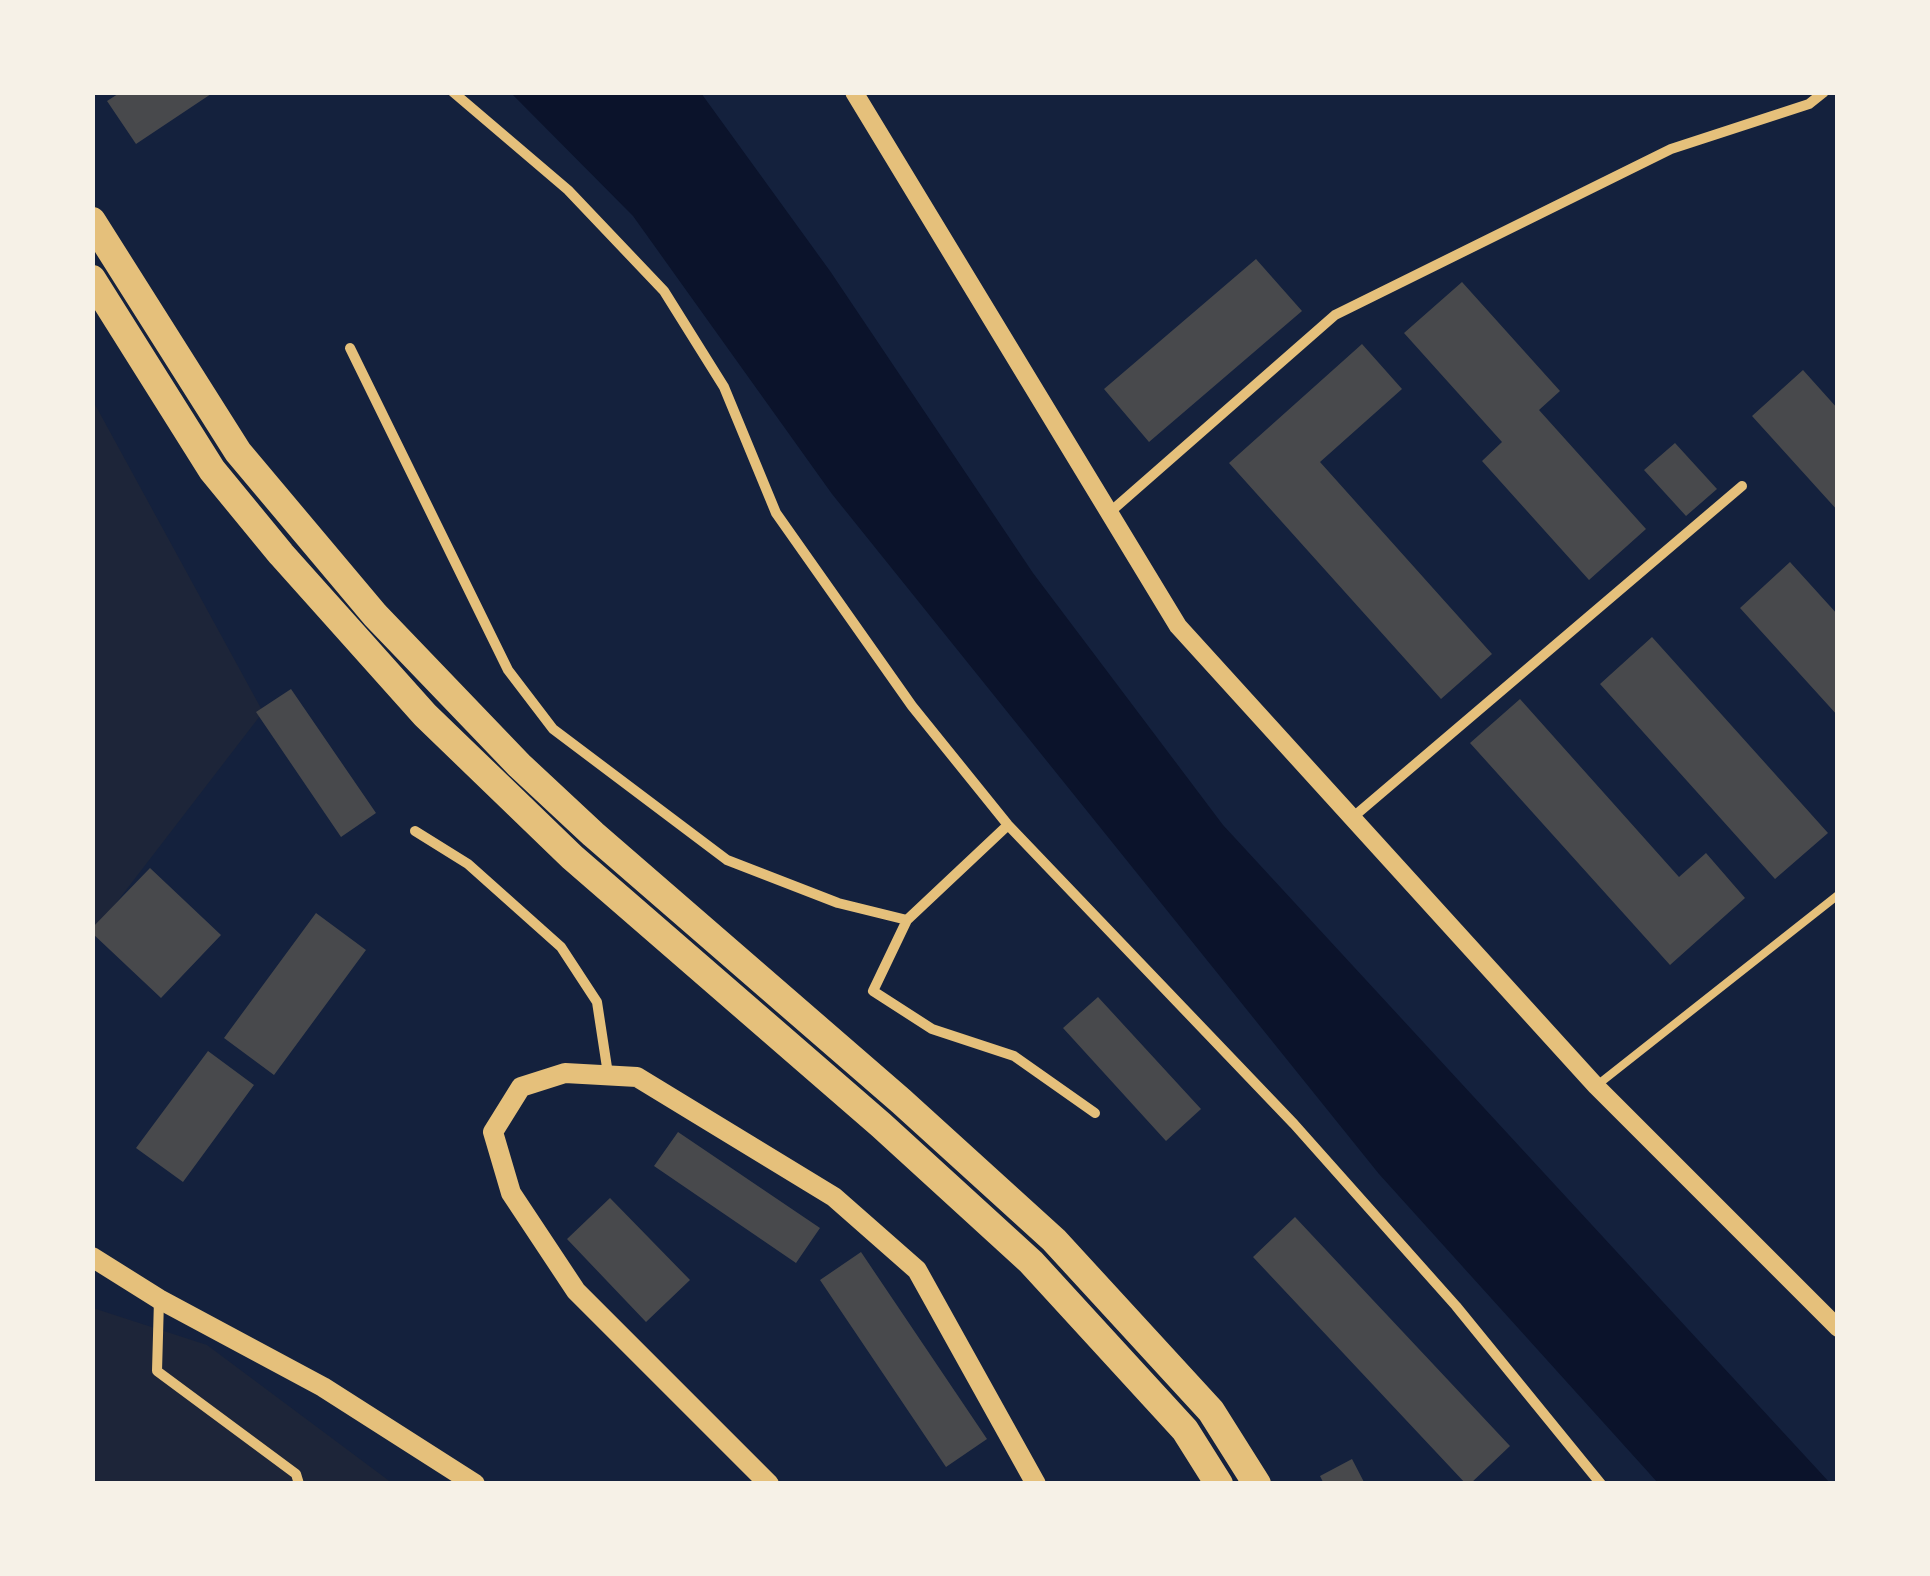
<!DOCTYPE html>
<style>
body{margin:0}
#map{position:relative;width:1930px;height:1576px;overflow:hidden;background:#14213d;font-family:"IBM Plex Sans",sans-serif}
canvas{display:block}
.frame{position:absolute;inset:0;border:95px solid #f6f1e7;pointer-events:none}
</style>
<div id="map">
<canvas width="1930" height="1576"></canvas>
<div class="frame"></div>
</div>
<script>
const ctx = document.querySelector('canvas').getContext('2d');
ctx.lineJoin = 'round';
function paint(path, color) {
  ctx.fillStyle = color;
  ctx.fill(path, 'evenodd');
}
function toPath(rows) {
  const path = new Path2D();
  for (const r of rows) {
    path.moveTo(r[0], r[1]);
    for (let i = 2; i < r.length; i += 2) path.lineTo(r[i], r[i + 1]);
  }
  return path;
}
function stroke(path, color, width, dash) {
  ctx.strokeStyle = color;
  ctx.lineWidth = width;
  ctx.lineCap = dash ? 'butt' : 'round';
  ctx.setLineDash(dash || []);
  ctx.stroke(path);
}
paint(toPath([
 [92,399,263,712,93,933,92,933],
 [93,1308,207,1345,392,1483,93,1484]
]), '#1d2539');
paint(toPath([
 [511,93,701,93,830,271,1033,573,1223,825,1830,1483,1658,1483,1379,1174,832,494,633,216]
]), '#0b132b');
paint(toPath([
 [121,92,214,92,136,144,107,101],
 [1256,259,1302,311,1149,442,1104,389],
 [1462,282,1560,391,1539,410,1646,529,1589,580,1482,461,1502,442,1404,333],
 [1362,344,1402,389,1320,462,1492,654,1441,699,1229,463],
 [1803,370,1838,409,1838,511,1752,416],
 [1675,443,1717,489,1686,516,1644,470],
 [1790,562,1838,615,1838,716,1740,608],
 [1652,637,1828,833,1775,879,1600,684],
 [291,689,376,813,341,837,256,712],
 [1520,699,1679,877,1706,853,1745,898,1670,965,1470,743],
 [150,868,221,935,161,998,92,933,92,928],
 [316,913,366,950,274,1075,224,1038],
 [1098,997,1201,1109,1166,1141,1063,1028],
 [208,1051,254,1085,183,1182,136,1148],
 [678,1132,820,1228,796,1263,654,1166],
 [610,1198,690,1280,646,1322,567,1239],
 [1295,1217,1510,1446,1470,1484,1466,1484,1253,1257],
 [861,1252,987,1439,946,1467,820,1280],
 [1352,1459,1365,1484,1324,1484,1320,1476]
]), '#48494c');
stroke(toPath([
 [1596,1086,1838,895]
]), '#e5c07b', 8);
stroke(toPath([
 [453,92,568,190,664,291,724,387,776,513,912,706,1008,825,1294,1124,1456,1306,1601,1484],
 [350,348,508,670,553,729,727,860,838,903,907,920,1008,825],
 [1109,513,1335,315,1671,149,1809,104,1824,92],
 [1352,818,1742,486],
 [415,831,468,864,561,947,597,1002,608,1074],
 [907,920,873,991,932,1029,1014,1056,1095,1113],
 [159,1300,157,1371,296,1474,299,1484]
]), '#e5c07b', 10);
stroke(toPath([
 [854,92,1178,626,1596,1086,1838,1328]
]), '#e5c07b', 18);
stroke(toPath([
 [92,1257,159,1299,323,1387,475,1484],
 [769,1484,576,1291,511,1193,493,1132,521,1087,565,1073,637,1077,834,1197,917,1270,1036,1484]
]), '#e5c07b', 20);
stroke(toPath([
 [92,221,238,452,375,615,519,765,593,834,901,1101,1054,1240,1211,1411,1257,1484],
 [92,279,212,470,281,554,425,715,572,857,881,1125,1031,1262,1185,1430,1219,1484]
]), '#e5c07b', 28);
</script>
